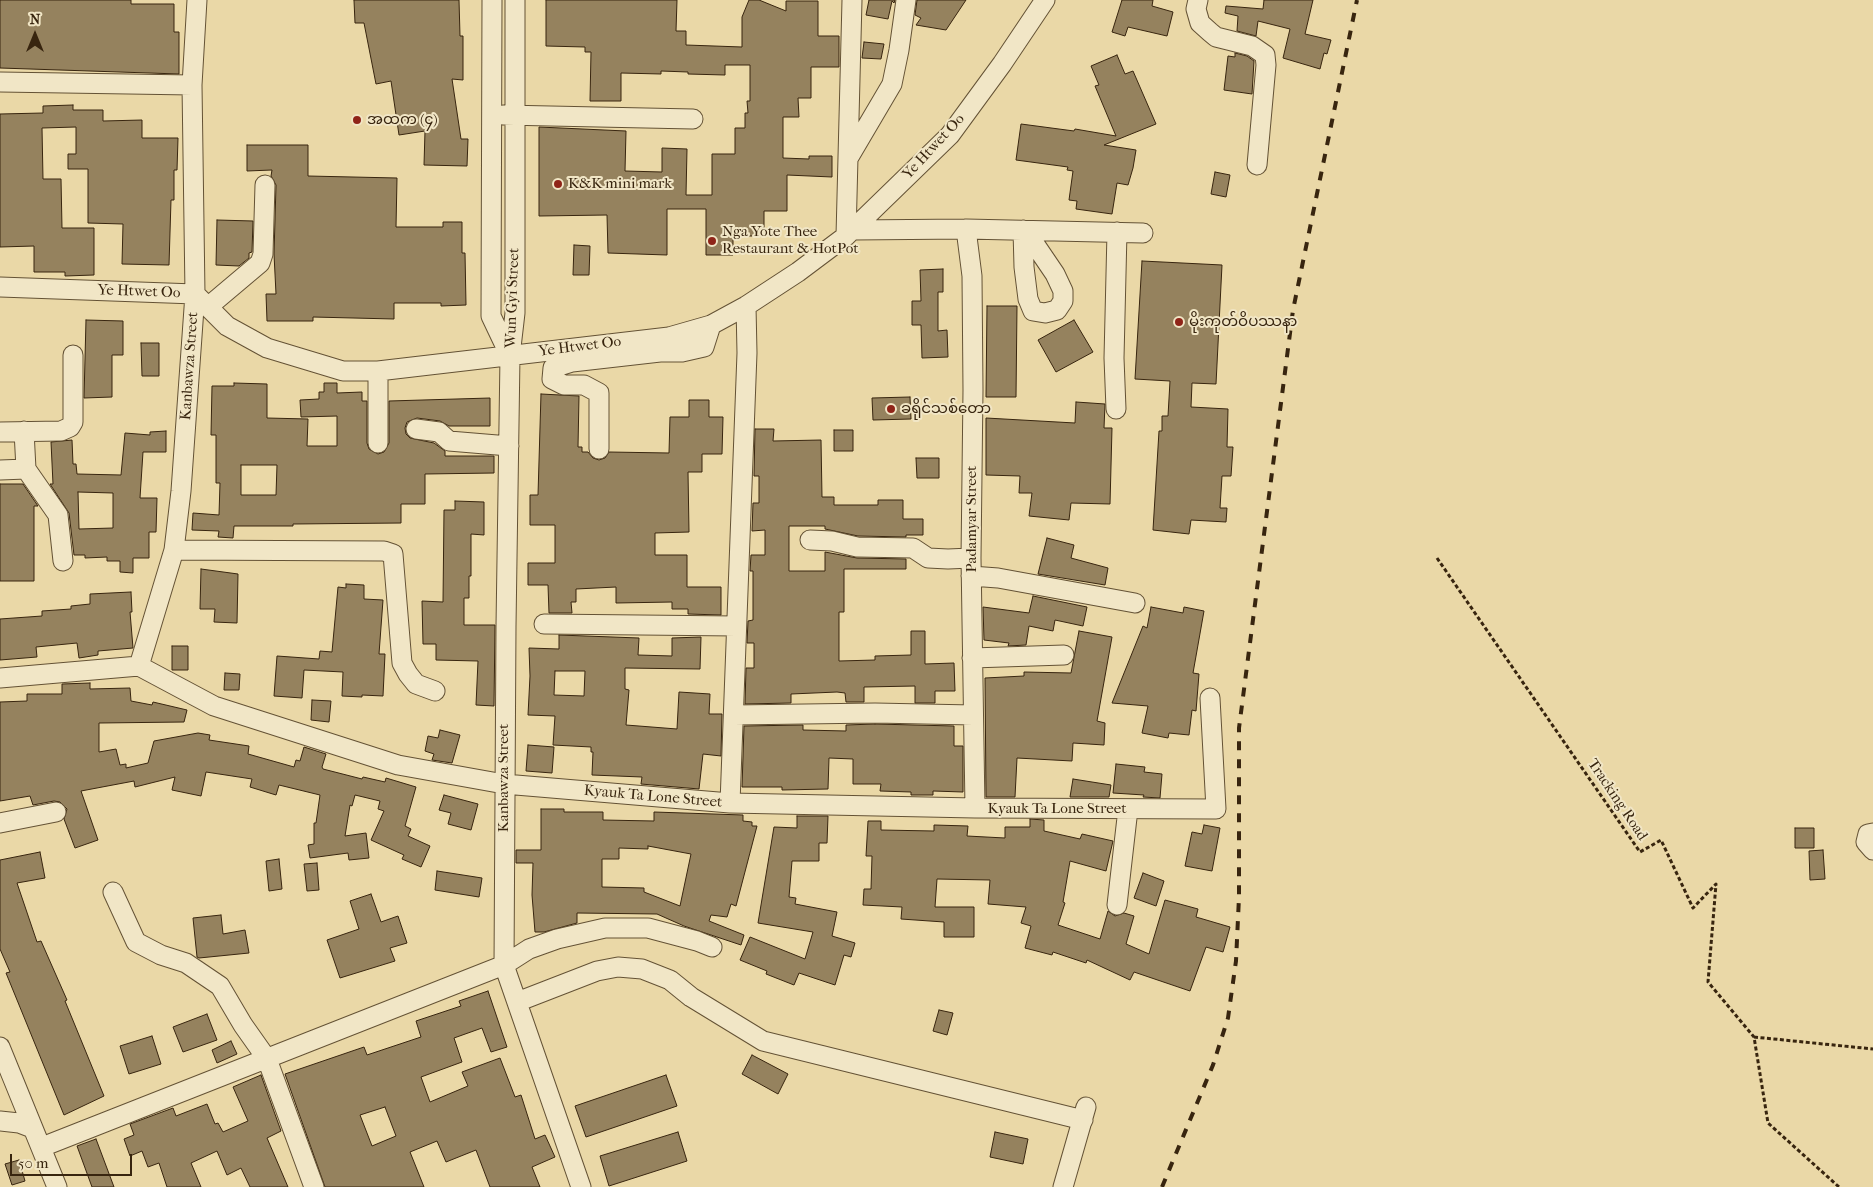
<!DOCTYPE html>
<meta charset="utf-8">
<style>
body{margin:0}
#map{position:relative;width:1873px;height:1187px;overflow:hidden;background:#ead8a7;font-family:"IM FELL French Canon",serif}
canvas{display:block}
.north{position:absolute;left:10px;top:10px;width:50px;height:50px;-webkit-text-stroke:4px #f1e6c6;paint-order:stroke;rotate:0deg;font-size:14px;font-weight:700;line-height:20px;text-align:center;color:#38250f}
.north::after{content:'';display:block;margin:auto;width:18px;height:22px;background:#38250f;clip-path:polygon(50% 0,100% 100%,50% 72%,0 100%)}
.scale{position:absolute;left:10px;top:1154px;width:122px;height:22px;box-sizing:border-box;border:2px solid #38250f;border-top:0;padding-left:6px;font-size:15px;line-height:18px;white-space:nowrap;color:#38250f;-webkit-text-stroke:4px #f1e6c6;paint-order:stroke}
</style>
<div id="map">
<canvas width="1873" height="1187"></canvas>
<div class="north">N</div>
<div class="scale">50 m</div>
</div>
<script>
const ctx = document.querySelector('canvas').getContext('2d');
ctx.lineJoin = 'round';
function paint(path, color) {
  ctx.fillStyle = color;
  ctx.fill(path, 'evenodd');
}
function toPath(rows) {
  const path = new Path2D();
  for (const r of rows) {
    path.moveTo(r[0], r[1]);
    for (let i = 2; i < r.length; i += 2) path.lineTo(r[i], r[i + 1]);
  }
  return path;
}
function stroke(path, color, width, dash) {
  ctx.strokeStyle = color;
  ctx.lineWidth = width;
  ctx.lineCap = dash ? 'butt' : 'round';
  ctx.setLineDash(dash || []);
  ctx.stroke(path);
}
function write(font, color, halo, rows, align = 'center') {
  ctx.font = font + ' "IM FELL French Canon","Noto Sans Myanmar",serif';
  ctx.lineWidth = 4;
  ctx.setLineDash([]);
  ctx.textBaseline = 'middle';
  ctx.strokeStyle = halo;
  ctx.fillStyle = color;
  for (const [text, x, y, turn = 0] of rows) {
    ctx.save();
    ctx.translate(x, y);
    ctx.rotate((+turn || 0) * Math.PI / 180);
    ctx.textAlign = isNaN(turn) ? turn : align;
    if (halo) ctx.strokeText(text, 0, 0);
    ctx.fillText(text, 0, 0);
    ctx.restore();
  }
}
const building = toPath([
 [0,0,131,0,131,4,174,4,174,32,179,32,179,74,0,68,0,0],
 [354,0,459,0,460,36,463,36,463,80,452,79,461,139,468,139,467,166,424,165,425,131,399,135,391,81,376,84,364,23,355,23,354,0],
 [546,0,677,0,676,31,686,31,686,45,742,47,742,17,749,0,759,0,786,11,786,1,818,1,818,36,839,36,839,67,811,67,811,98,798,98,799,117,783,117,783,158,809,159,809,156,832,156,832,177,787,175,787,211,764,211,764,236,733,236,733,255,706,255,706,209,667,209,667,255,608,253,607,215,539,216,539,127,626,131,625,171,662,172,662,148,687,149,686,195,712,195,712,154,735,154,735,128,745,128,745,113,748,113,747,101,750,101,750,65,725,65,725,75,688,74,688,72,661,71,661,74,621,73,621,101,590,101,591,52,585,52,585,47,546,46,546,0],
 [869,0,895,0,894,3,892,1,888,19,866,15,869,0],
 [917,0,966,0,946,30,916,25,921,18,915,15,917,0],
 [1122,0,1153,0,1152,6,1173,12,1167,36,1128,27,1125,36,1112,32,1122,0],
 [1264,0,1313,0,1305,34,1331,40,1327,54,1324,53,1320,69,1283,58,1290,29,1258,21,1256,36,1237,31,1238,16,1225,13,1226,6,1263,9,1264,0],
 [864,42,884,44,881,59,862,58,864,42],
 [1235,53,1247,56,1254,61,1252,94,1224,90,1228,56,1235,57,1235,53],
 [1117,55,1125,74,1133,71,1156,124,1104,145,1136,150,1133,168,1128,185,1117,183,1112,214,1076,209,1077,201,1069,200,1073,171,1067,170,1068,167,1016,160,1021,124,1074,131,1075,129,1116,136,1095,86,1099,85,1091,66,1117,55],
 [73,105,73,110,103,110,103,121,142,120,142,138,178,138,177,170,174,170,174,200,171,200,169,265,122,264,123,224,88,223,88,169,68,169,68,154,76,154,76,127,42,128,43,179,61,179,62,228,94,228,94,275,65,276,65,272,34,272,34,246,0,247,0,114,43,113,43,106,73,105],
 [247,145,308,145,308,176,397,178,396,227,443,227,443,222,462,222,462,253,465,253,466,305,441,306,441,303,394,303,394,319,313,317,313,321,267,321,266,294,276,294,274,254,276,185,271,176,272,170,247,171,247,145],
 [1215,172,1230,175,1226,197,1211,194,1215,172],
 [217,220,253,221,252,252,249,253,249,258,239,266,216,265,217,220],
 [574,245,590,246,589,275,573,275,574,245],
 [1142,261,1222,265,1216,384,1192,383,1191,407,1228,409,1227,447,1233,447,1231,476,1222,476,1220,508,1227,508,1226,522,1191,520,1189,534,1153,530,1159,431,1162,431,1162,416,1168,416,1170,381,1135,379,1142,261],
 [943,269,943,292,938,292,938,331,947,330,948,357,922,358,921,325,912,325,912,301,921,301,920,270,943,269],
 [987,306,1017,306,1016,397,986,397,987,306],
 [86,320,123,321,123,355,112,355,112,397,84,398,86,320],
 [1074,320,1093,352,1056,372,1038,340,1074,320],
 [141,343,159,343,159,376,142,376,141,343],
 [234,383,267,384,267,418,308,419,307,446,337,446,337,416,301,417,300,400,319,399,319,392,324,392,324,383,337,383,337,393,362,392,362,401,367,401,367,443,369,449,378,454,384,452,389,443,389,401,490,398,490,426,449,426,440,421,417,418,407,422,405,428,406,434,410,438,434,443,445,451,445,456,494,456,494,473,425,474,425,504,401,504,401,523,293,524,293,526,234,526,233,538,218,537,219,531,192,530,193,513,219,515,220,483,216,483,216,435,211,435,212,386,234,386,234,383],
 [241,465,277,465,276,495,241,495,241,465],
 [541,394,579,396,578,447,582,447,582,452,588,452,593,458,599,460,605,458,609,452,669,453,670,417,689,417,689,400,709,400,709,417,723,417,722,454,702,454,702,472,688,472,689,532,655,533,655,555,687,555,687,587,721,587,721,615,688,614,688,609,672,609,672,602,616,603,616,587,576,589,576,602,571,602,572,613,549,613,548,585,528,585,528,563,555,563,555,525,530,525,530,495,538,495,541,394],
 [910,397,911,419,873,420,872,398,910,397],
 [1076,402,1105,404,1104,428,1112,428,1110,504,1071,503,1069,520,1029,516,1032,493,1019,493,1020,476,986,475,986,418,1075,423,1076,402],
 [755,429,774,429,773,441,821,440,822,497,834,497,834,505,878,505,878,500,903,500,903,519,923,519,923,535,906,535,906,537,858,536,825,529,825,526,789,526,789,571,825,571,825,552,857,558,906,559,906,569,844,569,844,612,839,612,839,661,875,660,875,656,911,655,911,631,925,631,925,664,954,663,955,691,935,691,935,703,915,703,915,686,864,687,864,702,846,702,845,693,837,692,791,694,791,703,745,704,746,668,754,668,754,643,747,643,748,621,753,620,753,571,750,571,751,555,765,555,765,530,752,531,753,503,759,503,759,476,754,476,755,429],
 [834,430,853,430,853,451,834,451,834,430],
 [166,431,166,452,143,452,140,498,157,498,156,532,149,532,149,558,133,558,133,573,120,572,120,561,107,561,107,557,85,558,85,555,74,555,69,513,50,484,53,484,51,442,72,440,73,464,76,464,77,474,121,475,125,433,150,435,150,432,166,431],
 [78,492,113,493,113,528,79,529,78,492],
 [916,458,939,458,939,478,917,478,916,458],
 [0,484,23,484,38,506,34,506,34,581,0,581,0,484],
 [455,501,484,502,484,535,471,534,471,576,469,576,469,598,464,598,464,625,495,625,494,706,476,705,478,661,436,660,436,644,423,644,422,601,443,602,444,510,455,510,455,501],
 [1047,538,1074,545,1071,558,1108,568,1105,585,1038,574,1047,538],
 [201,569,238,574,237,623,214,622,215,609,200,609,201,569],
 [346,584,364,585,364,599,383,600,379,654,385,654,383,696,362,695,362,697,342,696,343,672,304,670,302,698,274,696,277,656,319,659,320,651,332,652,338,587,346,588,346,584],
 [131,592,132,612,130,612,133,648,98,651,98,655,79,658,77,643,36,647,37,657,0,660,0,619,42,616,42,611,71,609,71,606,90,604,90,594,131,592],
 [1033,596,1087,607,1083,626,1055,620,1053,631,1029,626,1026,645,1008,646,1009,643,984,640,983,607,1029,613,1033,596],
 [1151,607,1183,613,1184,607,1204,611,1193,673,1199,674,1196,711,1192,710,1189,735,1169,733,1168,738,1142,733,1148,706,1112,703,1143,626,1147,628,1151,607],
 [1079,631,1112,637,1097,721,1105,723,1104,745,1073,743,1072,761,1017,758,1015,797,986,797,985,678,1024,676,1024,672,1071,673,1079,631],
 [559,635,639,638,638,655,672,656,672,638,701,637,700,669,625,668,625,689,629,690,626,725,677,729,679,692,710,694,709,714,722,714,721,756,703,754,699,789,641,784,642,777,592,775,593,752,591,752,591,747,553,745,555,716,528,715,530,676,529,648,559,649,559,635],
 [555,671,585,671,584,696,554,695,555,671],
 [172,646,188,646,188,670,172,670,172,646],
 [225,673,240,674,239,690,224,690,225,673],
 [90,683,90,689,130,688,131,701,152,705,153,702,187,710,184,722,99,723,99,752,116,749,120,765,126,764,126,768,148,763,154,741,198,733,210,735,209,740,249,746,248,754,294,767,296,760,300,761,304,747,326,754,322,767,323,769,362,779,363,777,385,782,386,778,416,787,405,826,411,829,408,836,430,846,421,867,402,859,404,855,371,840,384,811,378,809,380,801,355,795,352,806,350,805,345,836,366,833,369,858,349,860,348,853,310,858,308,845,314,844,314,823,316,823,320,795,279,785,276,795,250,787,252,779,206,772,201,796,172,790,175,777,135,787,134,781,81,791,98,840,75,848,64,819,67,809,60,802,54,801,33,805,30,796,0,801,0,702,27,701,27,694,62,694,62,684,90,683],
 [312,700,331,701,329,722,311,720,312,700],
 [875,724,954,726,954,746,963,746,963,792,933,791,933,795,911,795,911,792,880,791,881,784,853,784,853,759,829,758,828,789,782,790,782,787,742,787,744,726,803,725,803,730,846,731,846,725,875,724],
 [440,730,460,735,452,763,432,760,434,754,425,751,428,736,438,738,440,730],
 [528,745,554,747,552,773,526,771,528,745],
 [1116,764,1145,767,1144,772,1162,774,1160,798,1143,797,1144,795,1113,793,1116,764],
 [1073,779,1111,785,1109,797,1070,797,1073,779],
 [444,795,478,804,471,830,448,824,451,813,439,810,444,795],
 [541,809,564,809,564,812,603,812,603,820,654,821,654,812,743,815,743,821,752,822,752,826,757,826,736,906,731,904,727,917,711,915,709,921,744,935,741,945,684,926,657,914,577,913,577,923,544,932,535,932,532,895,533,863,516,863,516,850,541,850,541,809],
 [648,846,691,854,680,906,644,892,644,888,602,887,602,859,619,859,619,848,648,849,648,846],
 [797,816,828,816,827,843,819,843,819,861,792,861,789,897,796,898,795,904,837,912,832,936,855,943,851,957,844,955,835,985,799,973,794,985,766,974,767,971,740,960,750,937,805,959,813,932,758,923,774,827,797,828,797,816],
 [1030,819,1044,820,1044,831,1080,839,1082,834,1113,841,1106,871,1070,861,1063,902,1065,903,1058,925,1100,939,1108,911,1115,916,1124,913,1134,916,1126,944,1149,954,1165,900,1198,909,1196,917,1230,927,1223,952,1206,947,1190,991,1134,972,1130,980,1087,960,1086,963,1053,952,1052,955,1025,948,1031,926,1021,923,1026,907,988,904,990,880,937,879,935,907,974,907,974,937,944,937,944,922,901,919,902,907,863,905,864,889,871,889,872,856,866,856,868,821,881,821,881,830,934,831,934,825,968,826,967,836,1005,838,1005,827,1030,827,1030,819],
 [1204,825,1220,828,1212,871,1185,866,1192,832,1202,834,1204,825],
 [1795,828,1814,828,1814,848,1795,848,1795,828],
 [1823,850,1825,879,1810,880,1809,851,1823,850],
 [40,852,45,878,17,883,37,942,41,941,67,1000,65,1001,104,1096,64,1115,6,973,10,972,0,949,0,860,40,852],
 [279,859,282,889,269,891,266,861,279,859],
 [317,863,319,890,307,891,304,864,317,863],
 [437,871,482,878,479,897,435,890,437,871],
 [1143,873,1164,881,1156,906,1134,898,1143,873],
 [371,894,381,922,398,916,407,943,390,948,395,961,340,978,327,940,359,929,350,901,371,894],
 [221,915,223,934,245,930,249,953,199,958,197,957,193,918,221,915],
 [488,991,507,1047,491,1052,482,1028,454,1038,462,1062,421,1077,430,1102,468,1086,462,1072,500,1058,515,1097,521,1095,535,1139,545,1135,555,1157,532,1167,540,1187,490,1187,476,1150,446,1162,437,1141,410,1152,424,1187,325,1187,285,1074,364,1047,367,1055,421,1037,416,1021,461,1006,459,1001,488,991],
 [385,1107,396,1136,372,1146,360,1115,385,1107],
 [939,1010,953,1013,947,1035,933,1031,939,1010],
 [207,1014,217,1040,183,1052,173,1027,207,1014],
 [152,1036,161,1064,129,1074,120,1046,152,1036],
 [231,1041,237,1054,217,1063,212,1050,231,1041],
 [752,1055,788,1074,778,1094,742,1074,752,1055],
 [261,1075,281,1131,267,1138,288,1187,250,1187,241,1168,227,1175,217,1151,191,1163,201,1187,167,1187,159,1163,148,1167,142,1151,130,1156,124,1139,134,1135,130,1124,173,1108,176,1116,207,1104,215,1124,218,1123,223,1132,248,1121,233,1087,261,1075],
 [666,1075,677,1106,586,1137,575,1106,666,1075],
 [678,1132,687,1161,609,1186,600,1156,678,1132],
 [995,1132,1028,1139,1023,1164,990,1157,995,1132],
 [96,1139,114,1187,92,1187,77,1146,96,1139],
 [19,1160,25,1181,12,1185,5,1164,19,1160]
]);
paint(building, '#95825e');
stroke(building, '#38250f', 1);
const minor = toPath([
 [492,0,491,316,510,356],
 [515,0,515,313,510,356,506,626,504,965,581,1187],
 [1198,0,1196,9,1200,23,1210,32,1216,37,1252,46,1265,55,1266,65,1257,165],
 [0,82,192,85],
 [503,115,693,119],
 [849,157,892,84,899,50,906,0],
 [966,229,972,276,973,390,971,558,975,808],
 [853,230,966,229,1143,233],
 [1023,230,1036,246,1055,274,1063,291,1063,301,1057,310,1045,313,1033,311,1028,299,1024,267,1023,230],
 [846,236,852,0],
 [0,287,195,294,227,326,267,348,343,371,378,371,669,337,711,325,746,306,798,272,846,236,950,135,1002,64,1045,0],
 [209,306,260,263,263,254,265,185],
 [378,371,378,443],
 [1116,409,1114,358,1117,232],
 [416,429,439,432,449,441,509,446],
 [24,431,26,469,58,515,63,561],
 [0,432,61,431,70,427,73,422,73,355],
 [599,449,599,393,584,385,564,385,552,379,553,368,572,362,660,352,682,352,704,347,711,325],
 [0,470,26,469],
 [810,540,832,541,857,547,913,548,928,558,948,559,971,558],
 [174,550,384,551,393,554,402,663,408,674,416,684,435,691],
 [971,576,998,578,1135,603],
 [544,624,736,626],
 [972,658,1064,655],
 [139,666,174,550,181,491,195,294,192,85,197,0],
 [0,678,139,666,214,706,398,765,504,784,730,803,975,808,1216,809,1210,698],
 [734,715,875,713,973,715],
 [730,803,747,353,746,306],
 [0,823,56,812],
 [1873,833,1868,834,1866,842,1873,850],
 [113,892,136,942,161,955,186,963,220,986,243,1025,267,1059,314,1187],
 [1117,905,1128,809],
 [517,1002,597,971,618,967,642,969,670,980,691,997,763,1041,1083,1120],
 [0,1047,57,1187],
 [0,1121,19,1123,32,1128],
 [42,1147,504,965,529,949,557,939,605,928,648,928,697,941,712,947],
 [1063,1187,1086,1107]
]);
stroke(minor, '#645235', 21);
stroke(toPath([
 [1437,558,1640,852,1661,840,1693,908,1716,884,1708,982,1754,1037,1768,1123,1839,1187],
 [1754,1037,1873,1049]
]), '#38250f', 3, [4, 2.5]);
stroke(minor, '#f1e6c6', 19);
stroke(toPath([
 [1162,1187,1213,1065,1228,1018,1236,961,1239,897,1239,728,1293,310,1357,0]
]), '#38250f', 4, [9, 9]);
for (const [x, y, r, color] of [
 [357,120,5,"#8f2418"],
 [558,184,5,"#8f2418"],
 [712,241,5,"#8f2418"],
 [1179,322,5,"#8f2418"],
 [891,409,5,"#8f2418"]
]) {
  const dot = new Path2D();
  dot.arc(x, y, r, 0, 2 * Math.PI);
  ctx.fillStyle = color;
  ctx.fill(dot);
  stroke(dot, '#f1e6c6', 2);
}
write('15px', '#38250f', '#f1e6c6', [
 ["အထက (၄)",367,120],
 ["K&K mini mark",568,184],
 ["Nga Yote Thee",722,232],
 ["Restaurant & HotPot",722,249],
 ["မိုးကုတ်ဝိပဿနာ",1189,322],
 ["ခရိုင်သစ်တော",901,409]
], 'left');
write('15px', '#38250f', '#f1e6c6', [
 ["Ye Htwet Oo",934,147,-47],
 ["Ye Htwet Oo",139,292,2],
 ["Wun Gyi Street",513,298,-88],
 ["Ye Htwet Oo",580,347,-7],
 ["Kanbawza Street",190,366,-86],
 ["Padamyar Street",972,519,-90],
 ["Kanbawza Street",504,778,-90],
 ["Kyauk Ta Lone Street",653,797,5],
 ["Tracking Road",1617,800,56],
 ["Kyauk Ta Lone Street",1057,809]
]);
</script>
